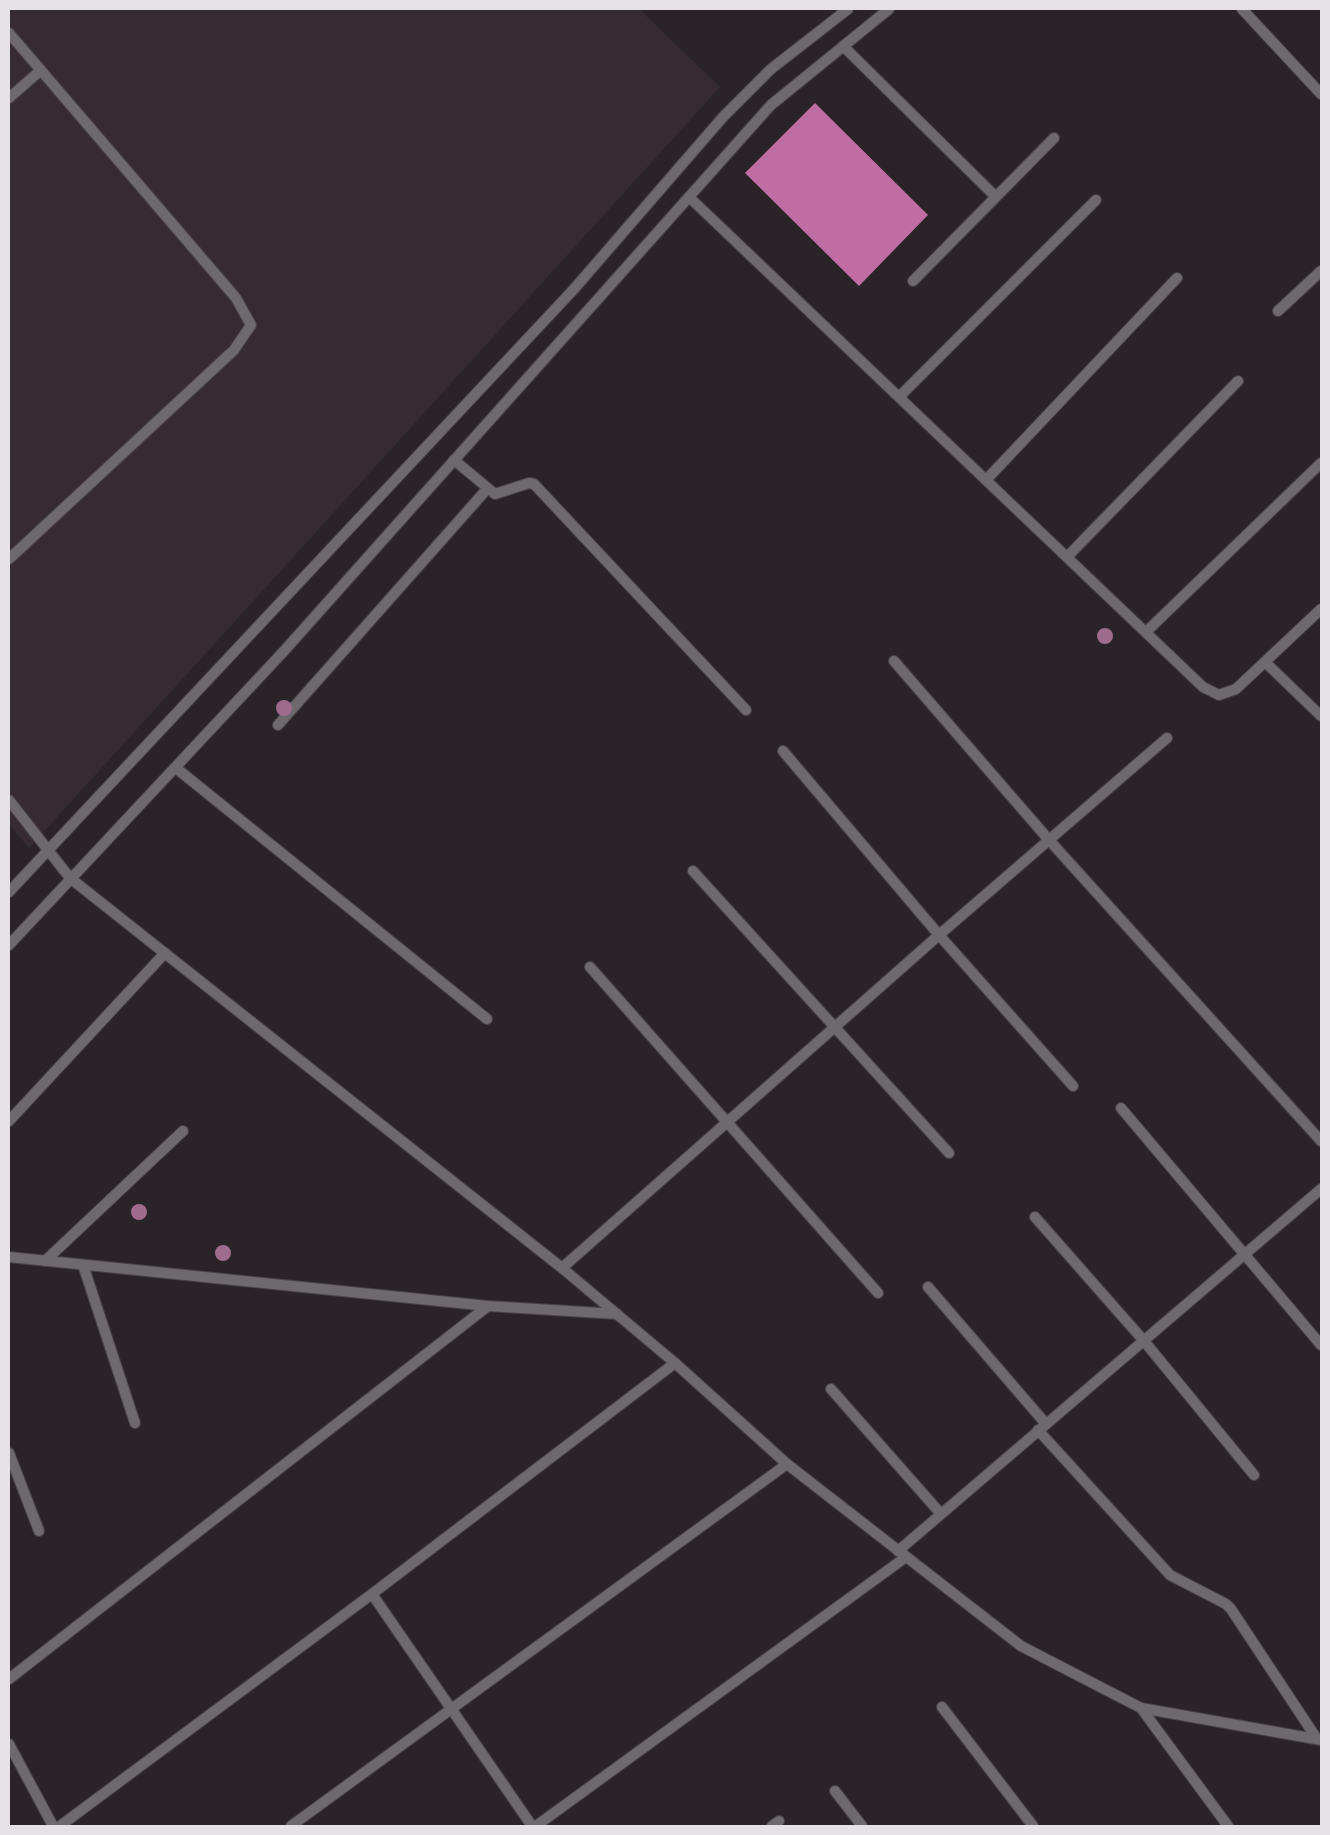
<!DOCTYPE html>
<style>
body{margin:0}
#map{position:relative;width:1330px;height:1835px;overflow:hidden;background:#2a2428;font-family:Ubuntu,sans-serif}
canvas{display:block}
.frame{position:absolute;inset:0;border:10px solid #e6e1e4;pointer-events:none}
</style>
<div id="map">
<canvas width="1330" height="1835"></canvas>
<div class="frame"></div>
</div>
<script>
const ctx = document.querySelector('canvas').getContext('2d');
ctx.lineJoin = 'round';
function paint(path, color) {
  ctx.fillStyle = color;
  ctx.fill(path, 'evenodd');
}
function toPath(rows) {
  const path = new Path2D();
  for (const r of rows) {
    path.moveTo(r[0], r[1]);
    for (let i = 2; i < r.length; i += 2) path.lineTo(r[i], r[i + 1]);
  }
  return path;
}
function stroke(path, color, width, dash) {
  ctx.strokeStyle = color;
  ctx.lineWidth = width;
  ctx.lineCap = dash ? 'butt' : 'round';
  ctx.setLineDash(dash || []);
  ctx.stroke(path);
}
paint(toPath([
 [9,9,639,9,720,87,29,848,9,824]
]), '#372b32');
paint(toPath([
 [815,103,928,215,859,286,745,173]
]), '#c06da4');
const service = toPath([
 [9,33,236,298,251,325,234,350,9,559],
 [843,46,996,197],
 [9,98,41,70],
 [913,281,1054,138],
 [454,460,495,494,529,483,534,484,746,710],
 [278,725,487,489],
 [9,800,48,850]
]);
const minor = toPath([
 [1242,9,1321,94],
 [689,197,1203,687,1219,695,1236,689,1321,609],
 [1278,311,1321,271],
 [899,397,1096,200],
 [986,480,1177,278],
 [1067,557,1238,381],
 [1146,632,1321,463],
 [894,661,1049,840,1321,1141],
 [1265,662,1321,716],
 [783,751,939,935,1073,1086],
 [176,768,487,1019],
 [693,871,949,1153],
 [590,967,878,1293],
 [1121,1108,1321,1345],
 [9,1121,165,953],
 [1035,1217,1144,1341,1254,1475],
 [9,1257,488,1306,617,1314],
 [45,1261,183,1131],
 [83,1265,135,1423],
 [562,1268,939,935,1167,738],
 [928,1287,1046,1424],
 [831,1389,941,1514],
 [1038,1430,1170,1575,1226,1604,1231,1609,1317,1739],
 [9,1453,39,1531],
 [898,1551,1321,1189],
 [372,1594,532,1826],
 [9,1679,488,1306],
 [942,1707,1033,1826],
 [1141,1708,1228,1826],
 [9,1744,53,1826],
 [835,1791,862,1826],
 [60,1826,372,1594,675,1363],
 [291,1826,787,1464],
 [536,1826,906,1557],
 [772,1826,779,1821]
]);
const tertiary = toPath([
 [48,850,70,878,562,1268,675,1363,787,1464,1021,1646,1141,1708,1321,1740],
 [9,892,574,289,723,117,771,69,848,9],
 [9,945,284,651,771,105,889,9]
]);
stroke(service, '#484246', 12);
stroke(minor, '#484246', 12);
stroke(tertiary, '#484246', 12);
stroke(service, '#6d696c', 10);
stroke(minor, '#6d696c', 10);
stroke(tertiary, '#6d696c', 10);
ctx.fillStyle = '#9f6c8d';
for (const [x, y] of [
 [1105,636],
 [284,708],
 [139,1212],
 [223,1253]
]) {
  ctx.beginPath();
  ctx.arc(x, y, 8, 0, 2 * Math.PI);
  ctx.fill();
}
</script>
